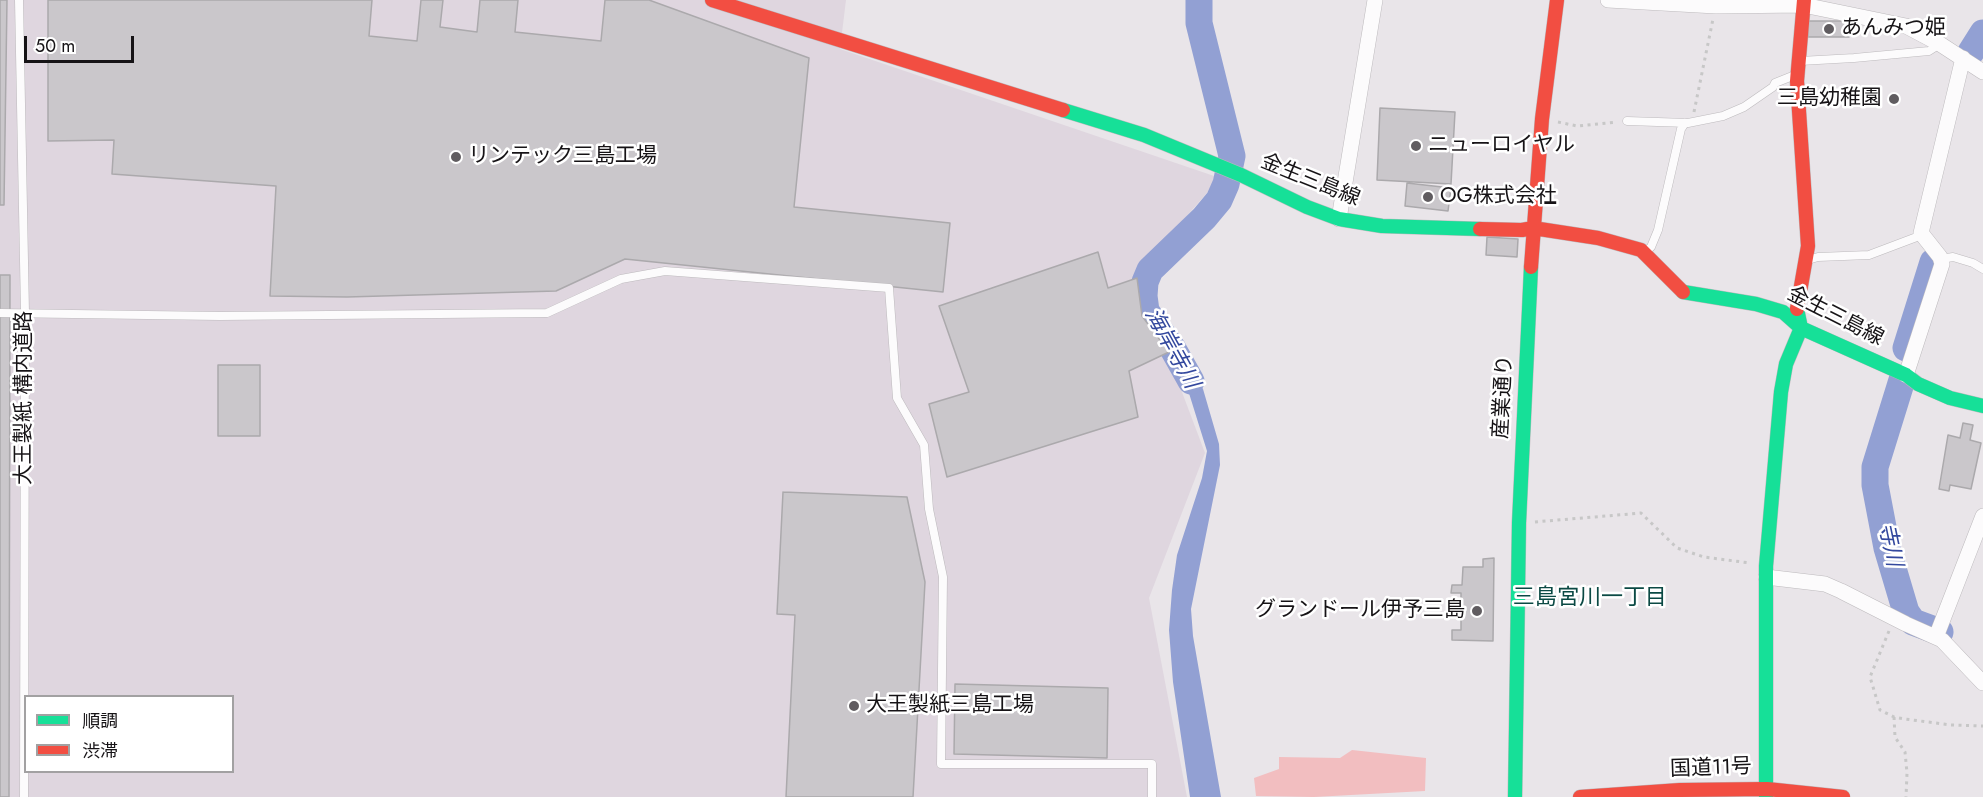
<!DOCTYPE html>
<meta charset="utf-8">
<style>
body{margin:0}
#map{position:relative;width:1983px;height:797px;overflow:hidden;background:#e9e5e9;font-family:Jost,"Noto Sans JP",sans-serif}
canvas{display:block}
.legend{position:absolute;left:24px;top:695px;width:210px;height:78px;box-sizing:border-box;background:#fff;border:2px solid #a2a1a2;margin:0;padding:8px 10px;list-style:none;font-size:18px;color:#161316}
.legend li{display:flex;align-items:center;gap:12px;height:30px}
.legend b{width:30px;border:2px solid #a2a1a2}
.scale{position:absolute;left:24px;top:36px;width:110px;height:27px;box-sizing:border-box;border:3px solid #161316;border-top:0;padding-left:8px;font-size:18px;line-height:21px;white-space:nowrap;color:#161316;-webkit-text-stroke:4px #fff;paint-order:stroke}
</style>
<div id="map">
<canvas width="1983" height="797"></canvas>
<ul class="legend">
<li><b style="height:8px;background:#16e098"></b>順調</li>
<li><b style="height:8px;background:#f24e42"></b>渋滞</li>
</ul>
<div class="scale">50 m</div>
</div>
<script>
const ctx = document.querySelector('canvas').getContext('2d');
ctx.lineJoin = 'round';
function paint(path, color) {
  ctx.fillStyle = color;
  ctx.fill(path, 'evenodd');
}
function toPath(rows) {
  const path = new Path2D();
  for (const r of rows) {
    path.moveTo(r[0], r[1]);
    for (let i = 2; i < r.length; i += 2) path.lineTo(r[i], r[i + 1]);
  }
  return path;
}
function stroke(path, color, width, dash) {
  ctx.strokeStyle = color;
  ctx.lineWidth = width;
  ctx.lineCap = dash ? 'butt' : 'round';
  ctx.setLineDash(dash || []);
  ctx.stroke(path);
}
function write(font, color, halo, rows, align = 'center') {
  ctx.font = font + ' Jost,"Noto Sans JP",sans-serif';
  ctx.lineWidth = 5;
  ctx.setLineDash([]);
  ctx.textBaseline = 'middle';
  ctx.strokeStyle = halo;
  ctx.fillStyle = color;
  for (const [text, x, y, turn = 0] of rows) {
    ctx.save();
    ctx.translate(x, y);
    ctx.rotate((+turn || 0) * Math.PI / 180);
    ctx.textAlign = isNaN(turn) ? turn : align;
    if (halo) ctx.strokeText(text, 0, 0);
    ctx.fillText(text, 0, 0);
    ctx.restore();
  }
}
paint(toPath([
 [0,0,846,0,840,49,1220,178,1137,273,1205,453,1149,598,1187,797,0,797],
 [26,696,232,696,232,772,26,772]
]), '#dfd6df');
paint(toPath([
 [1352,750,1426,758,1425,791,1314,797,1256,796,1254,778,1279,769,1279,757,1340,758]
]), '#f2bec0');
paint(toPath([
 [1177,348,1203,389,1219,444,1220,465,1191,609,1193,636,1221,797,1190,797,1173,682,1169,630,1172,590,1177,555,1202,478,1207,451,1188,390,1166,357,1173,349]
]), '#92a0d3');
stroke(toPath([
 [1971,52,1983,33],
 [1906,348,1933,262],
 [1902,380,1875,467,1875,485,1887,548,1906,612,1913,622,1940,632],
 [1191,381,1173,349,1146,311,1144,296,1145,282,1150,270,1204,218,1219,200,1226,184,1232,156,1199,23,1199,0]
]), '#92a0d3', 27);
const building = toPath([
 [0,0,7,0,4,205,0,205,0,0],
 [48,0,372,0,369,36,417,41,421,0,443,0,440,27,477,32,480,0,518,0,515,32,601,41,605,0,649,0,809,58,794,207,950,223,943,292,625,259,556,291,347,297,270,296,276,186,112,174,114,140,48,141,48,0],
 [1808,21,1849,21,1849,37,1808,37,1808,21],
 [1380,108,1455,112,1451,184,1377,180,1380,108],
 [1407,183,1451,188,1448,211,1405,206,1407,183],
 [1487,237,1518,239,1517,257,1486,255,1487,237],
 [1098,252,1108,288,1137,278,1142,316,1169,352,1129,371,1138,417,947,477,929,404,969,392,939,306,1098,252],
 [0,275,10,275,9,797,0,797,0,275],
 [218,365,260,365,260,436,218,436,218,365],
 [1963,423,1973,425,1970,440,1981,443,1971,489,1950,485,1949,491,1939,489,1948,435,1960,438,1963,423],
 [783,492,907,497,925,582,913,797,786,797,795,615,777,614,783,492],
 [1494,558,1493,641,1452,640,1452,630,1461,630,1461,593,1451,593,1452,585,1462,585,1463,567,1483,567,1483,559,1494,558],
 [955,684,1108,688,1107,758,954,754,955,684]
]);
paint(building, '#cac7cb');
stroke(building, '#aba9ac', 1.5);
const lane = toPath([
 [19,0,25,313,24,797],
 [1800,61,1854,58,1929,51,1940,44],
 [1627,121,1688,123,1723,116,1744,107,1773,87,1775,83,1795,75],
 [1645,252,1651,247,1658,230,1681,129,1685,123],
 [1941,259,1953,257,1973,263,1983,269],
 [1808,260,1818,257,1869,255,1922,235],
 [0,313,220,316,547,313,621,279,665,271,889,288,897,398,924,445,929,509,943,577,941,764,1152,764,1152,797]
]);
const street = toPath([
 [1608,0,1716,6,1803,5,1906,26,1940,44,1983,72],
 [1339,219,1375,0],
 [1906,375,1942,264,1940,257,1921,233,1963,58],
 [1766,577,1825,584,1841,591,1906,624,1942,640,1983,683],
 [1936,637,1983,516]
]);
const fast = toPath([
 [1063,110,1144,135,1241,175,1307,207,1339,219,1382,226,1480,229],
 [1683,292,1756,304,1783,312,1801,328,1906,375,1918,384,1950,398,1983,406],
 [1515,797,1519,523,1531,267],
 [1766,797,1766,566,1781,392,1786,364,1801,328,1797,309]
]);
const jam = toPath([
 [712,0,1063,110],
 [1480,229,1522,230,1533,228,1598,238,1641,250,1683,292],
 [1531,267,1542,119,1557,0],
 [1797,309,1808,246,1797,81,1804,0],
 [1580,797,1680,790,1767,789,1843,797]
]);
stroke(lane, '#bdbabd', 9);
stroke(street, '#bdbabd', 16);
stroke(fast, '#bdbabd', 15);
stroke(jam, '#bdbabd', 15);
stroke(toPath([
 [1694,112,1713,19],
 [1558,122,1577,126,1617,122],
 [1535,522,1641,513,1677,548,1704,557,1750,563],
 [1889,631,1870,677,1880,710,1894,717,1905,719,1951,725,1983,726],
 [1894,717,1895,737,1905,752,1907,773,1906,797]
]), '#c7c7c7', 3, [3, 4.5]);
stroke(lane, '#fcfbfc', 8);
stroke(street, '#fcfbfc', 15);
stroke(fast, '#16e098', 14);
stroke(jam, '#f24e42', 14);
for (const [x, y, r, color] of [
 [1829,29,6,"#605c60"],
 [1894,99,6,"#605c60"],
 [1416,146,6,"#605c60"],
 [456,157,6,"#605c60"],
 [1428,197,6,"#605c60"],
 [1477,611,6,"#605c60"],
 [854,706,6,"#605c60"]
]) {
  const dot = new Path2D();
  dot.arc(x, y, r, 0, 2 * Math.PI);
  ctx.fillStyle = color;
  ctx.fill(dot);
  stroke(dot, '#fff', 2);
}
write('21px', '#161316', '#fff', [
 ["あんみつ姫",1841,29],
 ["三島幼稚園",1882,99,"right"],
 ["ニューロイヤル",1428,146],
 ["リンテック三島工場",468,157],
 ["OG株式会社",1440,197],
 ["グランドール伊予三島",1465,611,"right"],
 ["大王製紙三島工場",866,706]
], 'left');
write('21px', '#161316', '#fff', [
 ["金生三島線",1310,181,22],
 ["金生三島線",1835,317,27],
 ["産業通り",1504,397,-87],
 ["大王製紙 構内道路",25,398,-90],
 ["国道11号",1711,769,-2]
]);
write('italic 22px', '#33489e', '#fff', [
 ["海岸寺川",1171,349,61],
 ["寺川",1889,545,78]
]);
write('22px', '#0b4944', '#fff', [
 ["三島宮川一丁目",1590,599]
]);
</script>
